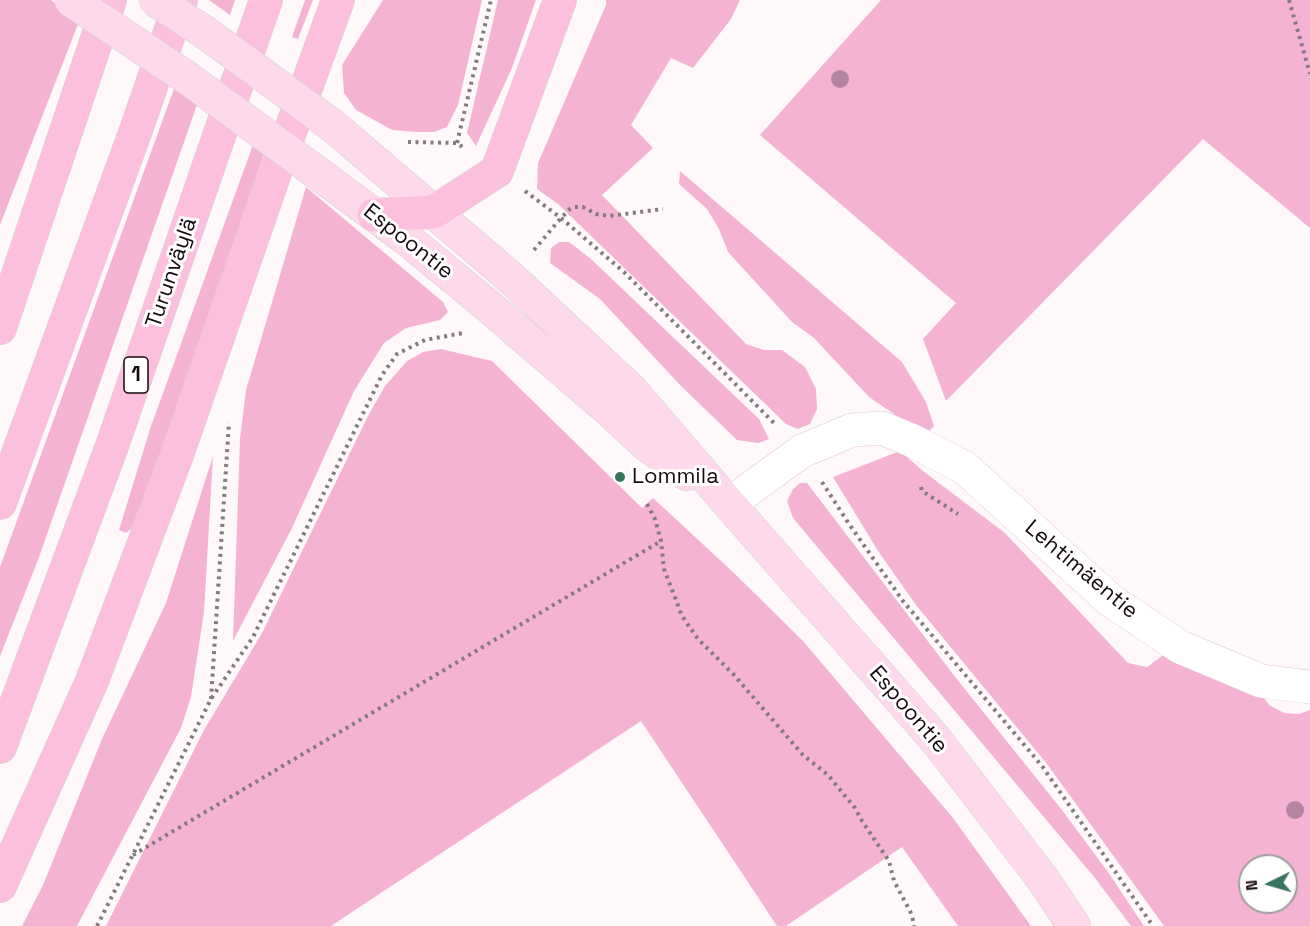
<!DOCTYPE html>
<meta charset="utf-8">
<style>
body{margin:0}
#map{position:relative;width:1310px;height:926px;overflow:hidden;background:#fef8fb;font-family:"Space Grotesk",sans-serif}
canvas{display:block}
.north{position:absolute;left:1238px;top:854px;width:60px;height:60px;box-sizing:border-box;background:#fff;border:2px solid #a19d9f;border-radius:50%;rotate:265deg;font-size:16px;font-weight:700;line-height:24px;text-align:center;color:#140a0f}
.north::after{content:'';display:block;margin:auto;width:21px;height:27px;background:#38745e;clip-path:polygon(50% 0,100% 100%,50% 72%,0 100%)}
</style>
<div id="map">
<canvas width="1310" height="926"></canvas>
<div class="north">N</div>
</div>
<script>
const ctx = document.querySelector('canvas').getContext('2d');
ctx.lineJoin = 'round';
function paint(path, color) {
  ctx.fillStyle = color;
  ctx.fill(path, 'evenodd');
}
function toPath(rows) {
  const path = new Path2D();
  for (const r of rows) {
    path.moveTo(r[0], r[1]);
    for (let i = 2; i < r.length; i += 2) path.lineTo(r[i], r[i + 1]);
  }
  return path;
}
function stroke(path, color, width, dash) {
  ctx.strokeStyle = color;
  ctx.lineWidth = width;
  ctx.lineCap = dash ? 'butt' : 'round';
  ctx.setLineDash(dash || []);
  ctx.stroke(path);
}
function write(font, color, halo, rows, align = 'center') {
  ctx.font = font + ' "Space Grotesk",sans-serif';
  ctx.lineWidth = 6;
  ctx.setLineDash([]);
  ctx.textBaseline = 'middle';
  ctx.strokeStyle = halo;
  ctx.fillStyle = color;
  for (const [text, x, y, turn = 0] of rows) {
    ctx.save();
    ctx.translate(x, y);
    ctx.rotate((+turn || 0) * Math.PI / 180);
    ctx.textAlign = isNaN(turn) ? turn : align;
    if (halo) ctx.strokeText(text, 0, 0);
    ctx.fillText(text, 0, 0);
    ctx.restore();
  }
}
paint(toPath([
 [0,0,51,0,80,19,0,225],
 [209,0,235,0,230,15],
 [305,0,313,0,298,39,292,37],
 [383,0,482,0,458,105,447,127,434,132,417,132,392,130,356,110,344,93,342,65],
 [498,0,536,0,512,68,476,146,467,133],
 [606,0,740,0,731,19,693,68,671,58,631,125,653,148,602,195,746,344,764,350,782,350,805,367,816,389,817,409,810,424,798,429,786,424,558,204,537,189,538,163,606,5],
 [881,0,1310,0,1310,228,1203,139,946,401,923,339,956,303,760,135],
 [175,86,198,102,38,560,0,656,0,567],
 [254,142,265,150,168,441,133,527,126,533,119,530,150,429],
 [680,171,902,362,926,402,934,426,929,431,913,427,869,397,814,338,792,322,728,252,719,229,707,209,679,184],
 [306,187,443,302,448,312,440,320,406,328,384,343,354,391,292,528,233,641,240,439,246,390],
 [559,242,569,242,591,259,759,419,769,439,758,443,737,440,680,385,600,299,550,263,551,248],
 [441,349,492,361,642,508,653,498,734,573,803,641,953,818,1031,926,958,926,902,847,786,926,777,926,641,721,331,926,106,926,204,730,262,633,368,416,385,386,407,361,423,352],
 [900,451,923,471,1005,533,1128,663,1147,667,1162,656,1179,656,1263,697,1269,705,1284,713,1299,714,1310,710,1310,926,1164,926,1047,764,916,605,878,551,833,477],
 [1250,866,1286,866,1286,902,1250,902],
 [213,456,204,612,191,697,181,728,77,926,22,926,43,885,102,739,166,603],
 [800,483,807,483,956,678,1062,810,1108,872,1144,926,1131,926,1095,878,793,518,787,501,793,489]
]), '#f4b3d3');
const minor = toPath([
 [729,504,802,451,852,430,882,428,913,441,965,468,1110,600,1180,647,1261,681,1310,687]
]);
const primary = toPath([
 [333,126,511,278,632,391,729,504,936,740,1042,878,1074,926],
 [316,172,408,240,487,305,609,410,648,446,687,474]
]);
const motorway = toPath([
 [374,215,434,212,497,171,560,0],
 [0,328,110,0],
 [0,503,136,130,181,0],
 [0,747,112,446,266,0],
 [0,886,92,681,177,455,274,176,338,0]
]);
stroke(minor, '#e2c6d3', 34);
stroke(primary, '#d5d3d4', 34);
stroke(motorway, '#d5d3d4', 34);
stroke(toPath([
 [1289,0,1310,74],
 [408,142,457,143,465,149],
 [457,143,491,0],
 [525,191,561,218,624,272,776,425],
 [534,250,561,218,570,209,574,207,583,207,596,214,609,216,663,209],
 [822,482,849,524,903,601,1042,766,1153,926],
 [921,487,922,491,958,514],
 [647,504,655,519,661,541,664,569,682,616,698,639,734,675,803,755,828,775,855,808,862,821,889,861,894,881,912,915,914,926],
 [211,699,229,422],
 [133,855,661,541],
 [97,926,211,699,253,637,382,375,397,354,425,340,463,333]
]), '#847b80', 4, [3, 4.5]);
stroke(minor, '#fff', 33);
stroke(primary, '#fdd9eb', 33);
stroke(motorway, '#fcc0de', 33);
const primaryBridge = toPath([
 [71,0,186,77,316,172],
 [155,0,203,31,333,126]
]);
stroke(primaryBridge, '#d5d3d4', 34, []);
stroke(primaryBridge, '#fdd9eb', 33);
ctx.fillStyle = '#b385a0';
for (const [x, y] of [
 [840,79],
 [1295,810]
]) {
  ctx.beginPath();
  ctx.arc(x, y, 9, 0, 2 * Math.PI);
  ctx.fill();
}
for (const [x, y, r, color] of [
 [620,477,6,"#38745e"]
]) {
  const dot = new Path2D();
  dot.arc(x, y, r, 0, 2 * Math.PI);
  ctx.fillStyle = color;
  ctx.fill(dot);
  stroke(dot, '#fff', 2);
}
for (const [x, y, w] of [
 [136,375,24]
]) {
  const box = new Path2D();
  box.roundRect(x - w / 2, y - 18, w, 36, 4.5);
  ctx.fillStyle = '#fff';
  ctx.fill(box);
  stroke(box, '#140a0f', 1.5);
}
write('bold 21px', '#140a0f', null, [
 ["1",136,375]
]);
write('22px', '#140a0f', '#fff', [
 ["Espoontie",408,242,38],
 ["Turunväylä",172,273,-71],
 ["Lehtimäentie",1081,570,40],
 ["Espoontie",908,710,49]
]);
write('22px', '#140a0f', '#fff', [
 ["Lommila",632,477]
], 'left');
</script>
